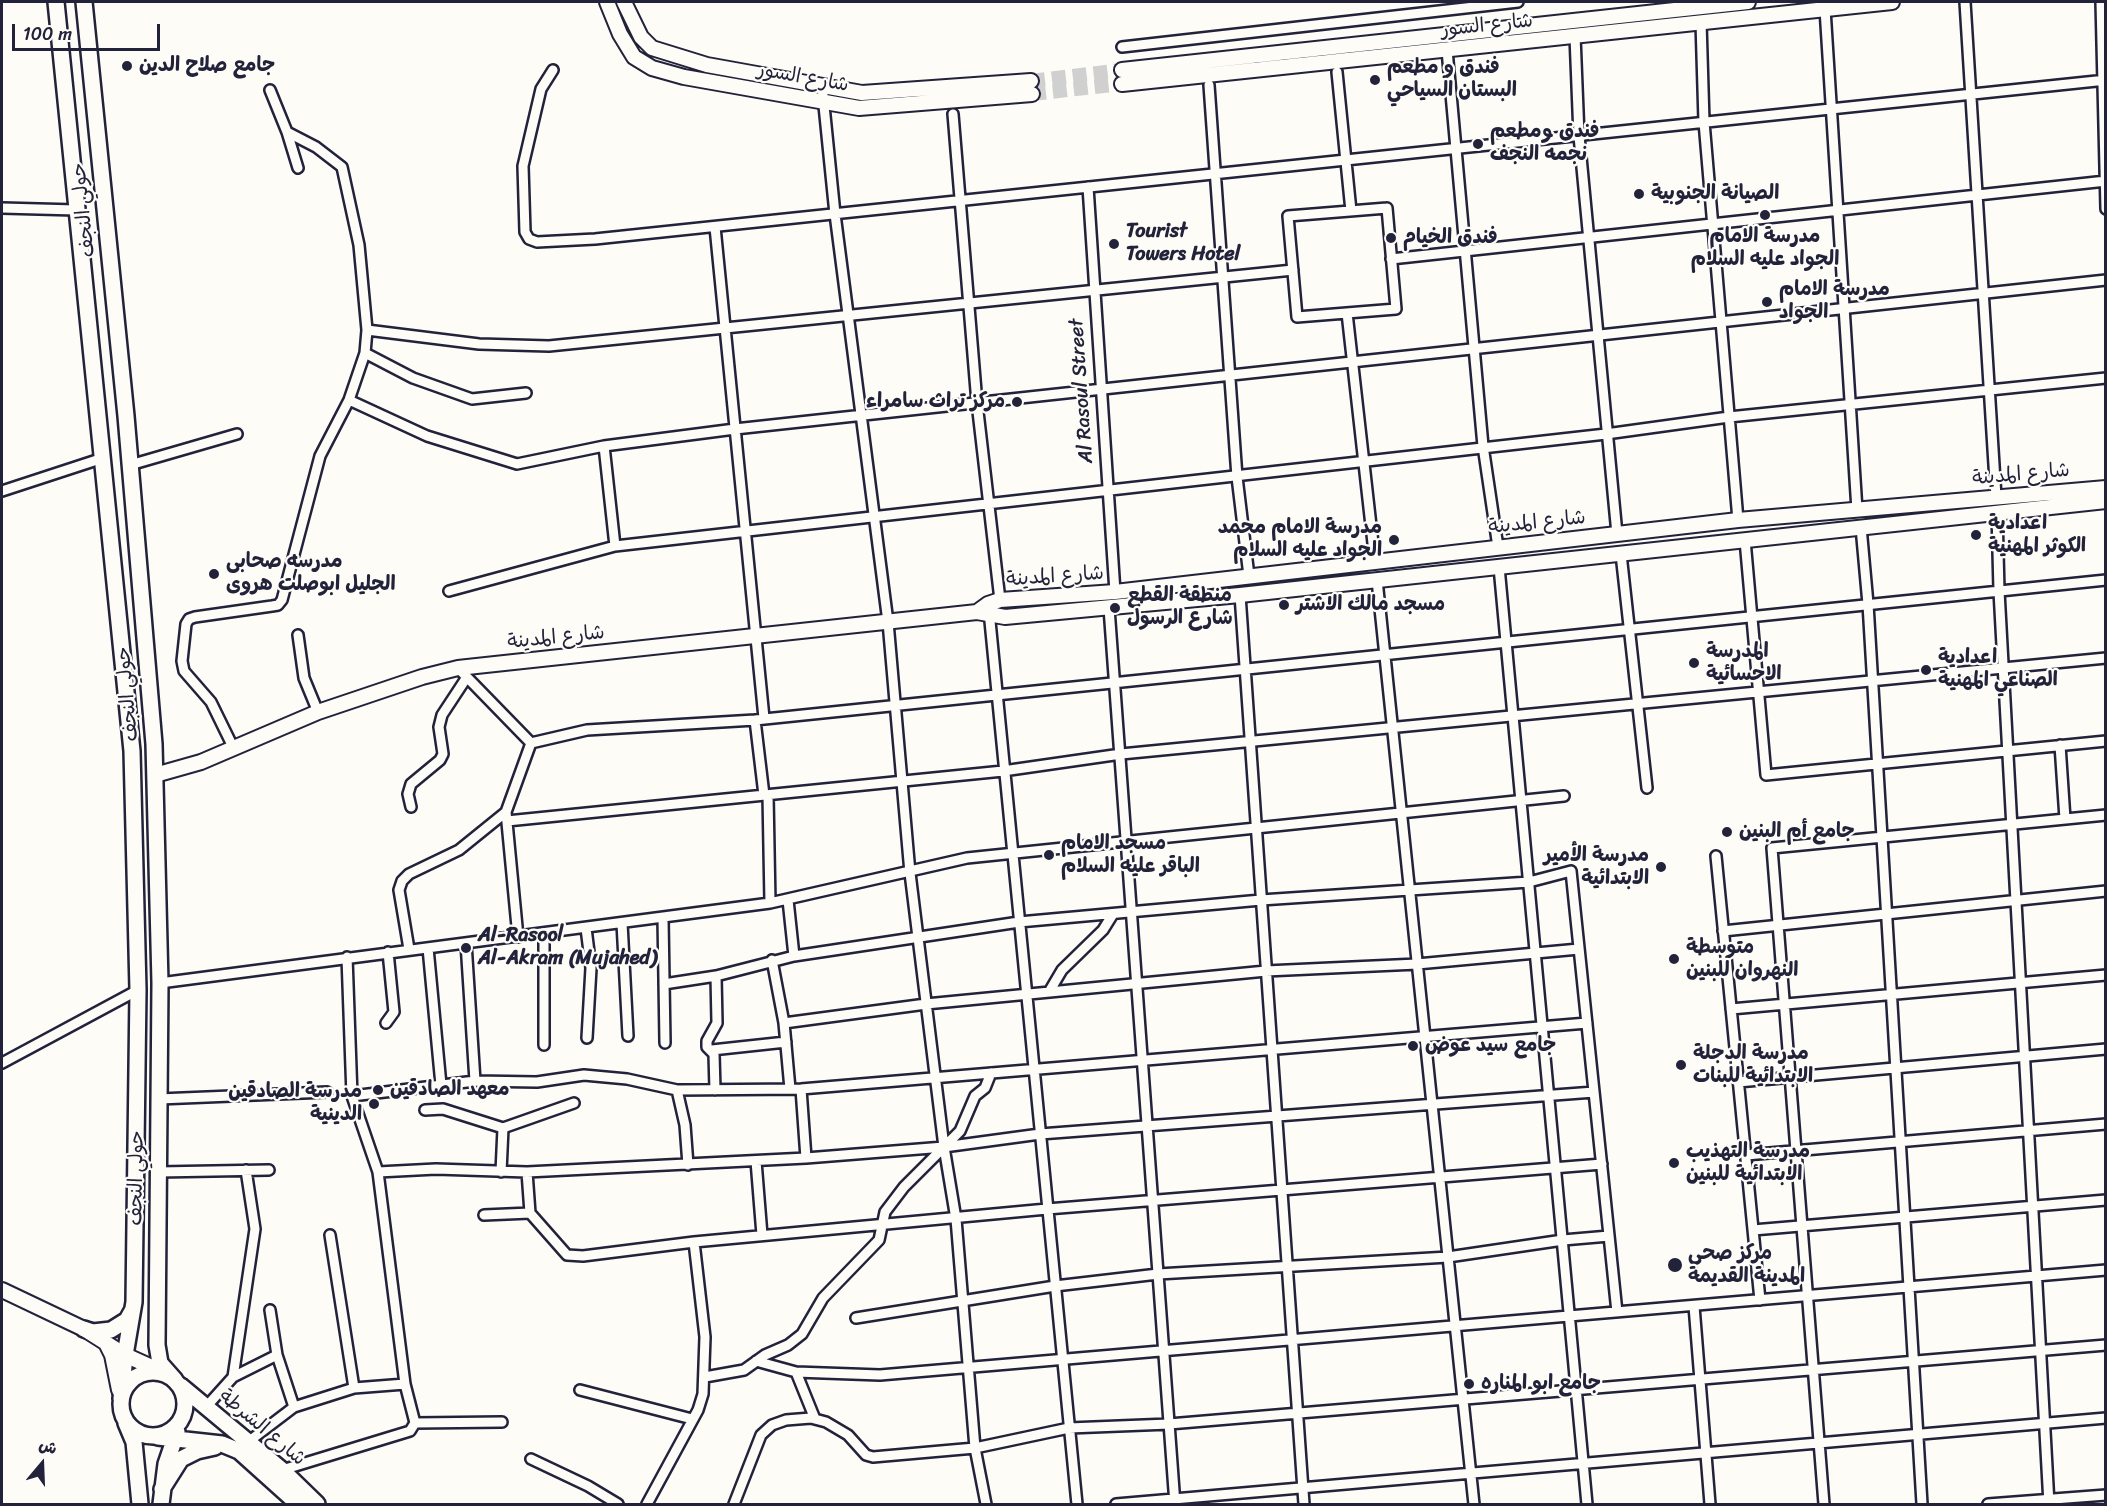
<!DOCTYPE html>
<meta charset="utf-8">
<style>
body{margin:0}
#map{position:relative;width:2107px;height:1506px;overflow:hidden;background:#fdfcf7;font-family:Sriracha,"Playpen Sans Arabic",sans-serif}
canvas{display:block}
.frame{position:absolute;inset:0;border:3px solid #22223b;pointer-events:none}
.north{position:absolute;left:12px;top:1434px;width:60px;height:60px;-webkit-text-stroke:4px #fdfcf7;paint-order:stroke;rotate:19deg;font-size:16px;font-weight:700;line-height:24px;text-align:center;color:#22223b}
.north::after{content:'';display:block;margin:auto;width:21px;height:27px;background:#22223b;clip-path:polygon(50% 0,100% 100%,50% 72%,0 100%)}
.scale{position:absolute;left:12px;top:24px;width:148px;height:27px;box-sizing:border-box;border:3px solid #22223b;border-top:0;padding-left:8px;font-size:18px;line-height:21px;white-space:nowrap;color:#22223b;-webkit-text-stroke:4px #fdfcf7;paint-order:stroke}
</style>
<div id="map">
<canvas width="2107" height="1506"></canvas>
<div class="frame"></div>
<div class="north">ش</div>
<div class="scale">100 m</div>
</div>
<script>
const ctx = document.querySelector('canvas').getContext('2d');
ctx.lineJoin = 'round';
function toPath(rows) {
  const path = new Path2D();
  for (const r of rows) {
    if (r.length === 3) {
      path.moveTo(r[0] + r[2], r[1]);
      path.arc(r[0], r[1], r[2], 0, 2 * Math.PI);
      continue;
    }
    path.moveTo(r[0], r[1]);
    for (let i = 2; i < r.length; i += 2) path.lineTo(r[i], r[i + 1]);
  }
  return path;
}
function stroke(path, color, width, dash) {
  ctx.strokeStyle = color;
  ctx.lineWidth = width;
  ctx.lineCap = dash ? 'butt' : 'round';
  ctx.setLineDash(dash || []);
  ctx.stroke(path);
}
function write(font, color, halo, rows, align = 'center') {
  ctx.font = font + ' Sriracha,"Playpen Sans Arabic",sans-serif';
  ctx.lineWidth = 4.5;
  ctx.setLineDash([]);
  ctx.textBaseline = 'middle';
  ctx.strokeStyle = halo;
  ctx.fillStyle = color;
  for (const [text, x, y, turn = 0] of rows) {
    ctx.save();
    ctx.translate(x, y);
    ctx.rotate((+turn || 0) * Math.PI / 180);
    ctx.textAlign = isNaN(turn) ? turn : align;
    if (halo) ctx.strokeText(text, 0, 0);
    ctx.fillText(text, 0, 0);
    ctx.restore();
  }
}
stroke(toPath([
 [1031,81,1122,70],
 [1032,94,1122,84]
]), '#d1d0d1', 14, [14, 7]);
const street = toPath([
 [1965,2,1996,497],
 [2101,2,2106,209],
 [1825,9,1857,510],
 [1701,22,1704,122,1738,520],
 [1575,36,1579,136,1617,534],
 [1122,47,1518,2],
 [1447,50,1483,446,1498,547],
 [553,70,541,89,523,166,525,232,529,239,537,242,595,239,2106,80],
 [1337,72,1351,211],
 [1209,85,1237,477,1249,576],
 [822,86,835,214,888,622,910,873,944,1147,956,1219,975,1448,986,1504],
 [953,114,977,403,1000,600],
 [287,132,298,168],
 [1088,187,1115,592],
 [2,208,76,210],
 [1387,208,1396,309,1297,317,1288,216,1387,208],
 [715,227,764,718],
 [1391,259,2106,181],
 [1347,313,1375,561],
 [367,330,479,344,549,346,1293,270],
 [365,353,413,378,472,399,526,393],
 [349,400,427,436,517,464,604,446,735,429,2106,280],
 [604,446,615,546],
 [130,465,237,434],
 [2,491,103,458],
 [1997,512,1999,591,2049,1504],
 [1861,527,1868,604,1922,1504],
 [1745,540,1766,775,2106,741],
 [1621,554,1647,788],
 [1499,567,1587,1504],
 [1377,580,1474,1504],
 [449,591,615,546,1606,434,1729,417,2106,378],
 [1240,595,1304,1504],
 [1109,608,1175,1504],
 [989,611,1077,1504],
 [298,635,304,678,318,712],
 [458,668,531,743,587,730,755,720,2106,580],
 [755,720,764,795],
 [2060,745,2065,819],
 [234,749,211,702,184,671,182,661,186,624,189,619,195,617,272,606,278,605,282,600,320,456,349,400,365,353,367,330,359,245,342,167,316,147,287,132,270,90],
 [768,795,770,903],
 [411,807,408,794,411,784,440,760,443,754,439,727,442,715,467,677],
 [507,821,1003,771,1121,754,2106,658],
 [1716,856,1760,1300],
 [788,900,794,956],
 [663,918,665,1043],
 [622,923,628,1036],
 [586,928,591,968,587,1038],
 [1723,931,2106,891],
 [518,937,506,812,531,743],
 [466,943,475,1081],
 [428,948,441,1085],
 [409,949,399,890,402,881,409,874,459,850,506,812],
 [772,960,784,1023,790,1089],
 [160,983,770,903,967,858,1564,796],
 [664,984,716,976,794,956,1019,922,1261,900,1529,882,1571,871,1617,1312],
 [1049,992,1062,970,1103,930,1113,914],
 [1731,1009,2106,975],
 [386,1023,394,1012,388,952],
 [784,1023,926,1004,1266,971,1417,964,1579,949],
 [544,1045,544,933],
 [712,1050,786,1042],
 [2,1063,138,990],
 [1738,1082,2106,1049],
 [801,1089,806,1158],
 [677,1090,685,1125,688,1165],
 [715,1090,714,1054,707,1047,707,1041,717,1023,716,976],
 [352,1096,475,1081,537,1082,584,1075,627,1079,677,1090,801,1089,1587,1023],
 [159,1099,327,1092],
 [425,1110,443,1109,503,1128,574,1103],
 [1746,1155,2106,1124],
 [756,1161,762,1235],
 [158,1172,269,1170],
 [378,1172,436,1169,527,1172,806,1158,944,1147,1040,1134,1594,1092],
 [501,1172,503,1128],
 [527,1172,530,1213,567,1255,583,1256,694,1242,1047,1209,1602,1164],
 [484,1215,530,1213],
 [1753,1230,2106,1200],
 [330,1235,354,1388,405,1384],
 [1694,1306,1710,1504],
 [270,1310,277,1355,294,1407],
 [856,1318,1055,1286,1158,1274,1448,1257,1563,1240,1609,1236],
 [756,1361,796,1372,880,1375,2106,1270],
 [796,1372,815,1419],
 [233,1377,277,1355],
 [705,1377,744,1370,765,1355,788,1345,802,1334,823,1298,879,1240,885,1212,904,1187,960,1131,975,1096,985,1088,991,1073],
 [580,1390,692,1419],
 [206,1407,233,1377,255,1229,246,1170],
 [415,1423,502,1422],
 [248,1442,294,1407,354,1388],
 [531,1459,588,1486,618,1504],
 [282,1470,410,1431,415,1423,405,1384,378,1172,352,1096,347,957],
 [647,1504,698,1410,703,1394,705,1337,694,1242],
 [734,1504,761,1435,772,1425,786,1420,811,1418,826,1422,848,1435,866,1455,873,1457,975,1448,1069,1428,1169,1424,2106,1345],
 [1116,1504,2106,1418],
 [1824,1504,1772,848,2106,815],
 [1988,1504,2106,1495]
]);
const secondary = toPath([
 [607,2,620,34,634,57,652,68,684,77,859,108,1032,94],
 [624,2,641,37,652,48,707,65,862,93,1031,81],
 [1122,70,1748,2],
 [1122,84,1892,2],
 [977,612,988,604,1000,600,1115,592,1738,520,2106,488],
 [155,775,201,762,318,712,422,677,458,668,977,612,1005,617,1240,595,2106,501],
 [2,1290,84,1329,125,1355,167,1374],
 [106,1343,112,1355,119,1390]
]);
const primary = toPath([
 [56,2,132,751,138,990,134,1302,125,1355,121,1399],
 [84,2,126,416,154,744,160,983,157,1345,160,1363,175,1380],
 [84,1329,93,1332,111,1330,127,1320,132,1311],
 [153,1404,32],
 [181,1386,282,1470,317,1504],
 [126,1423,134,1442,140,1504],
 [158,1437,222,1444,239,1451,298,1504],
 [162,1489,181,1459,197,1451,215,1447],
 [161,1504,166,1464,177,1432]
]);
stroke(street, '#22223b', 14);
stroke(secondary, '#22223b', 18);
stroke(primary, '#22223b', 20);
stroke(street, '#fdfcf7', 9);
stroke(secondary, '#fdfcf7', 14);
stroke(primary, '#fdfcf7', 15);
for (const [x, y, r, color] of [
 [127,66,6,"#22223b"],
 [1375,80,6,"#22223b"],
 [1478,144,6,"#22223b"],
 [1639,194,6,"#22223b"],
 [1765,215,6,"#22223b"],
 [1391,238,6,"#22223b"],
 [1114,244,6,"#22223b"],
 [1767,302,6,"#22223b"],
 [1017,402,6,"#22223b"],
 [1976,535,6,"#22223b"],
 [1394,540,6,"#22223b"],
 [214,574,6,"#22223b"],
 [1284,605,6,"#22223b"],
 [1115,608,6,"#22223b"],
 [1694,663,6,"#22223b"],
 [1926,670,6,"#22223b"],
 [1727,832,6,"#22223b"],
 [1049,855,6,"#22223b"],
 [1661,867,6,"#22223b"],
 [466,948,6,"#22223b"],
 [1674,959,6,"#22223b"],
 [1413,1046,6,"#22223b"],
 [1681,1065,6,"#22223b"],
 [378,1090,6,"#22223b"],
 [374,1104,6,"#22223b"],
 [1674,1163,6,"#22223b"],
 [1675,1265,8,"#22223b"],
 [1469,1384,6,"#22223b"]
]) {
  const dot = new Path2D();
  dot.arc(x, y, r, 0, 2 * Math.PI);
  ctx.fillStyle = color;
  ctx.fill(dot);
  stroke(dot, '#fdfcf7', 2);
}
write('20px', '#22223b', '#fdfcf7', [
 ["شارع السور",1487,26,-6],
 ["شارع السور",803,78,10],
 ["حولي النجف",84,210,-96],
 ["Al Rasoul Street",1082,391,-94],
 ["شارع المدينة",2021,475,-5],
 ["شارع المدينة",1537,523,-6],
 ["شارع المدينة",1055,577,-4],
 ["شارع المدينة",556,638,-6],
 ["حولي النجف",128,694,-95],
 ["حولي النجف",137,1178,-89],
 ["شارع الشرطة",262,1428,40]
]);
write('bold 20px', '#22223b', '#fdfcf7', [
 ["جامع صلاح الدين",139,66],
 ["فندق و مطعم",1387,68],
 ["البستان السياحي",1387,91],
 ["فندق ومطعم",1490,132],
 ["نجمه النجف",1490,155],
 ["الصيانة الجنوبية",1651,194],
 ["Tourist",1126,232],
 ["Towers Hotel",1126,255],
 ["مدرسة الامام",1765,237,"center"],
 ["الجواد عليه السلام",1765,260,"center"],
 ["فندق الخيام",1403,238],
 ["مدرسة الامام",1779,290],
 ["الجواد",1779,313],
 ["مركز تراث سامراء",1005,402,"right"],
 ["اعدادية",1988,524],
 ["الكوثر المهنية",1988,547],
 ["مدرسة الامام محمد",1382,528,"right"],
 ["الجواد عليه السلام",1382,551,"right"],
 ["مدرسه صحابی",226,562],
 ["الجلیل ابوصلت هروی",226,585],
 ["منطقة القطع",1127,596],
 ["شارع الرسول",1127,619],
 ["مسجد مالك الاشتر",1296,605],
 ["المدرسة",1706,652],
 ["الاحسائية",1706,675],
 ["اعدادية",1938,658],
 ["الصناعي المهنية",1938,681],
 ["جامع أم البنين",1739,832],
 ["مسجد الامام",1061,844],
 ["الباقر عليه السلام",1061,867],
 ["مدرسة الأمير",1649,856,"right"],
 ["الابتدائية",1649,879,"right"],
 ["Al-Rasool",478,936],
 ["Al-Akram (Mujahed)",478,959],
 ["متوسطة",1686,948],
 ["النهروان للبنين",1686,971],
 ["جامع سيد عوض",1425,1046],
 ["مدرسة الدجلة",1693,1054],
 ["الابتدائية للبنات",1693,1077],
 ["معهد الصادقين",390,1090],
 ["مدرسة الصادقين",362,1092,"right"],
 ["الدينية",362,1115,"right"],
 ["مدرسة التهذيب",1686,1152],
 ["الابتدائية للبنين",1686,1175],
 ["مركز صحي",1688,1254],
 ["المدينة القديمة",1688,1277],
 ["جامع ابو المناره",1481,1384]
], 'left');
</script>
